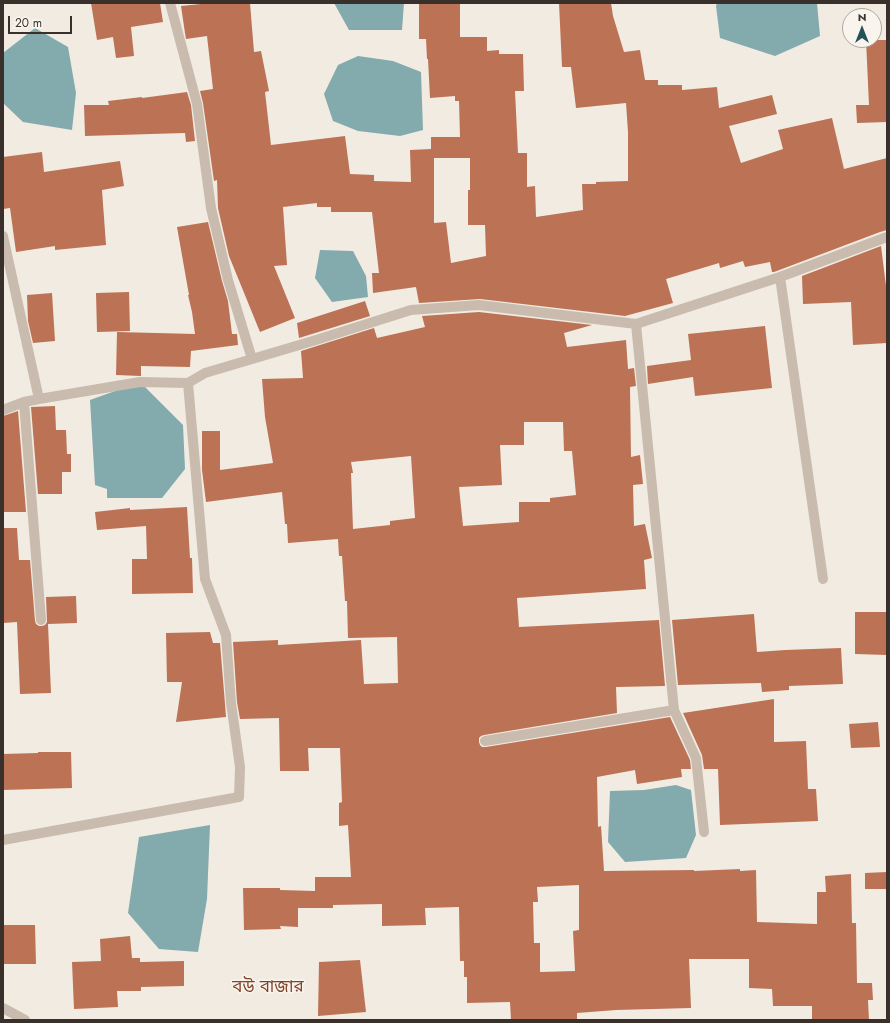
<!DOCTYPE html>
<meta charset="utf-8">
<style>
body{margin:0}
#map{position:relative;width:890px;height:1023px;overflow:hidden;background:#f2ebe2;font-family:Jost,sans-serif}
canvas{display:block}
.frame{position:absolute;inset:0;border:4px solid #39302c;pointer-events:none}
.north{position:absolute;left:842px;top:8px;width:40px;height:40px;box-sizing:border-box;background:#f9f5ee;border:1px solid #aca6a0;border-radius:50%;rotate:0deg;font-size:11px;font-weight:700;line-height:16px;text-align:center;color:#39302c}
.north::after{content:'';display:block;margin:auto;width:14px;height:18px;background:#245257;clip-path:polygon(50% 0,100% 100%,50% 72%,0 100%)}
.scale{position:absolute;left:8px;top:16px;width:64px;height:18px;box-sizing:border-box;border:2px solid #39302c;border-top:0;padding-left:5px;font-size:12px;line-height:14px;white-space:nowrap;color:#39302c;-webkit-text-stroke:3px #f9f5ee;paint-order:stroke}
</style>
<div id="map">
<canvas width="890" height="1023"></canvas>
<div class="frame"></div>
<div class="north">N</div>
<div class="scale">20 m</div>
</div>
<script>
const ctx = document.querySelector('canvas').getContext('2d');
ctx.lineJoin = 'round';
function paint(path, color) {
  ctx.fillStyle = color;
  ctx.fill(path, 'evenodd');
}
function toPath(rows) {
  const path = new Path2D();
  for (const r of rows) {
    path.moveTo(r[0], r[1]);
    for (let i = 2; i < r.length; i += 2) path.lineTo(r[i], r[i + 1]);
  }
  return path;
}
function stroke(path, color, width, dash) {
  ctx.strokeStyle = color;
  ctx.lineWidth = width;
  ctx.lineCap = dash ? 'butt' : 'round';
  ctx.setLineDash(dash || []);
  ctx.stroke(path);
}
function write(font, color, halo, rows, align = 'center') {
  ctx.font = font + ' Jost,"Noto Sans Bengali",sans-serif';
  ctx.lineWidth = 3;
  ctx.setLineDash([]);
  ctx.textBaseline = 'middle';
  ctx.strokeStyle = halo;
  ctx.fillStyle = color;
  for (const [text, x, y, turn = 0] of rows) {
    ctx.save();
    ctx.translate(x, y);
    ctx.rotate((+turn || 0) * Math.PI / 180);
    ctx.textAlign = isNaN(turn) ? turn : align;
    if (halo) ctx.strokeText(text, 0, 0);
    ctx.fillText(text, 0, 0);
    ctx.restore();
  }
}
paint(toPath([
 [334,3,404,3,402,30,349,30],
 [717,3,817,3,820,36,775,56,720,38,716,6],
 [35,28,68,47,76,93,72,130,23,122,3,103,3,53],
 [358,56,393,61,421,72,423,130,400,136,358,131,333,121,324,94,338,65],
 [320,250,353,251,366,276,368,297,332,302,315,278],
 [140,382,183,425,185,469,162,498,107,498,107,489,95,485,90,400],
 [676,785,691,790,696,835,686,858,625,862,608,842,610,791,644,790],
 [210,825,207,899,198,952,159,949,128,913,139,837]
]), '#83aaad');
paint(toPath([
 [91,3,160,3,163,22,131,27,134,56,116,58,113,37,97,40],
 [211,3,250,3,254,52,261,51,269,91,265,92,271,145,345,136,350,174,374,175,374,181,411,182,410,150,431,149,431,137,460,137,459,101,455,101,455,96,430,98,428,59,427,59,426,39,419,39,419,3,460,3,460,37,487,37,487,51,499,50,499,54,523,54,524,91,515,91,518,153,527,153,527,187,535,186,536,217,583,210,582,184,596,184,596,182,628,181,628,132,626,103,576,108,571,67,562,67,559,3,611,3,613,16,624,52,640,50,645,80,658,80,658,85,682,85,682,90,717,87,719,108,772,95,777,114,729,126,741,163,783,149,778,130,832,118,844,169,887,158,887,230,880,232,774,272,772,272,770,262,745,267,743,261,720,268,719,263,666,279,673,303,625,316,480,299,419,303,416,287,373,293,372,273,379,273,372,212,331,212,331,207,317,207,317,203,283,207,287,265,274,266,295,318,260,332,229,256,218,208,217,180,214,181,203,103,200,91,213,89,207,36,186,39,185,33,181,6],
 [434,158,470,158,470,190,468,190,468,225,485,225,486,256,451,263,446,222,434,223],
 [866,40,887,40,887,122,857,123,856,105,869,105],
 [187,92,191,105,195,141,186,142,185,133,85,136,84,105,109,105,108,101,142,97,142,98],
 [42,152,44,172,120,161,124,186,102,190,106,245,55,250,55,246,16,252,10,208,3,209,3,157],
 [208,222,222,281,228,301,232,334,237,334,238,345,191,351,190,367,141,366,141,376,116,375,117,332,195,334,192,312,188,295,189,295,177,227],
 [881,246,887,294,887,343,853,345,851,302,803,304,802,276],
 [129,292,130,331,97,332,96,293],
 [52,293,55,341,33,343,28,321,27,295],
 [365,301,370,316,299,338,297,323],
 [479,312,592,325,564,333,567,347,626,340,628,369,634,368,636,386,630,387,631,457,640,455,643,484,633,485,634,526,645,524,652,558,644,560,646,589,517,598,519,627,659,620,665,686,616,687,617,713,484,735,481,736,479,738,479,742,480,745,482,747,486,747,670,717,690,760,691,769,681,769,682,777,637,784,635,770,597,777,598,827,601,826,604,871,694,870,694,871,740,869,740,871,756,870,757,922,817,924,817,892,826,892,825,876,851,874,852,923,856,923,857,983,872,983,873,1000,868,1000,869,1020,812,1020,812,1006,773,1006,772,989,749,988,749,959,689,959,691,1008,616,1010,577,1013,577,1020,511,1020,510,1002,467,1003,467,977,464,977,464,961,460,961,459,907,425,908,426,925,382,926,382,904,333,905,333,908,298,908,298,927,280,926,281,929,244,930,243,888,280,888,280,890,315,891,315,877,351,877,348,825,339,826,339,803,342,802,340,748,308,748,309,771,280,771,279,718,240,719,237,702,233,642,278,640,278,645,361,640,364,684,398,683,397,637,348,638,347,601,345,601,342,556,339,556,338,539,288,543,287,524,285,524,282,492,206,502,202,470,202,431,220,431,220,470,273,463,265,417,262,379,303,378,301,351,374,328,377,338,425,327,422,316],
 [524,422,563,422,564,451,572,451,576,495,550,498,550,502,519,502,519,522,463,526,459,487,502,485,500,445,524,445],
 [411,456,415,518,390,521,390,525,353,529,351,473,353,473,351,462],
 [579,885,579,930,573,931,575,971,540,972,540,943,534,943,533,902,538,902,537,887],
 [765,326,772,388,695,396,693,377,648,384,647,366,691,360,688,334],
 [55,406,56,430,66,430,67,454,71,454,71,472,62,472,62,494,38,494,31,407],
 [18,411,26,512,4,512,3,477,3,416],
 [187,507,190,558,192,558,193,593,132,594,132,559,147,559,146,526,97,530,95,512,130,508,130,510],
 [3,528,17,528,19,560,30,560,35,621,36,624,39,626,42,626,45,625,47,622,46,597,76,596,77,623,48,624,51,693,20,694,17,622,3,623],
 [855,612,886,612,887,655,855,654],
 [754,614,757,652,785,650,841,648,843,684,789,686,789,690,762,692,761,683,678,685,672,620],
 [210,632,213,643,220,643,225,704,226,717,176,722,182,682,167,682,166,633],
 [774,699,774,742,806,741,808,789,816,789,818,821,720,825,718,769,704,769,702,755,683,713],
 [878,722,880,747,851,748,849,724],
 [38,752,71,752,72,788,3,790,3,754,38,753],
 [887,872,887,889,865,889,865,873],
 [3,925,35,925,36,964,3,964],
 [130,936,132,958,140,958,140,962,184,961,184,986,141,987,141,991,117,991,118,1007,74,1009,72,962,101,961,100,939],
 [360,960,366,1012,318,1016,319,962]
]), '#bc7255');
stroke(toPath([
 [170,3,197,104,211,208,228,280,252,359],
 [3,236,39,399],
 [780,277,887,237],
 [636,324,674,710,696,758,704,832],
 [24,402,41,620],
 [3,410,24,402,39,399,140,382,188,383,205,373,316,340,411,310,479,305,636,324,780,277,823,579],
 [485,741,674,710],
 [3,840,239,797,240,767,231,703,226,635,205,579,188,383],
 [3,1008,25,1020]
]), '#c9bcae', 10);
write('17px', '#81432b', '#f9f5ee', [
 ["বউ বাজার",268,988]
]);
</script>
